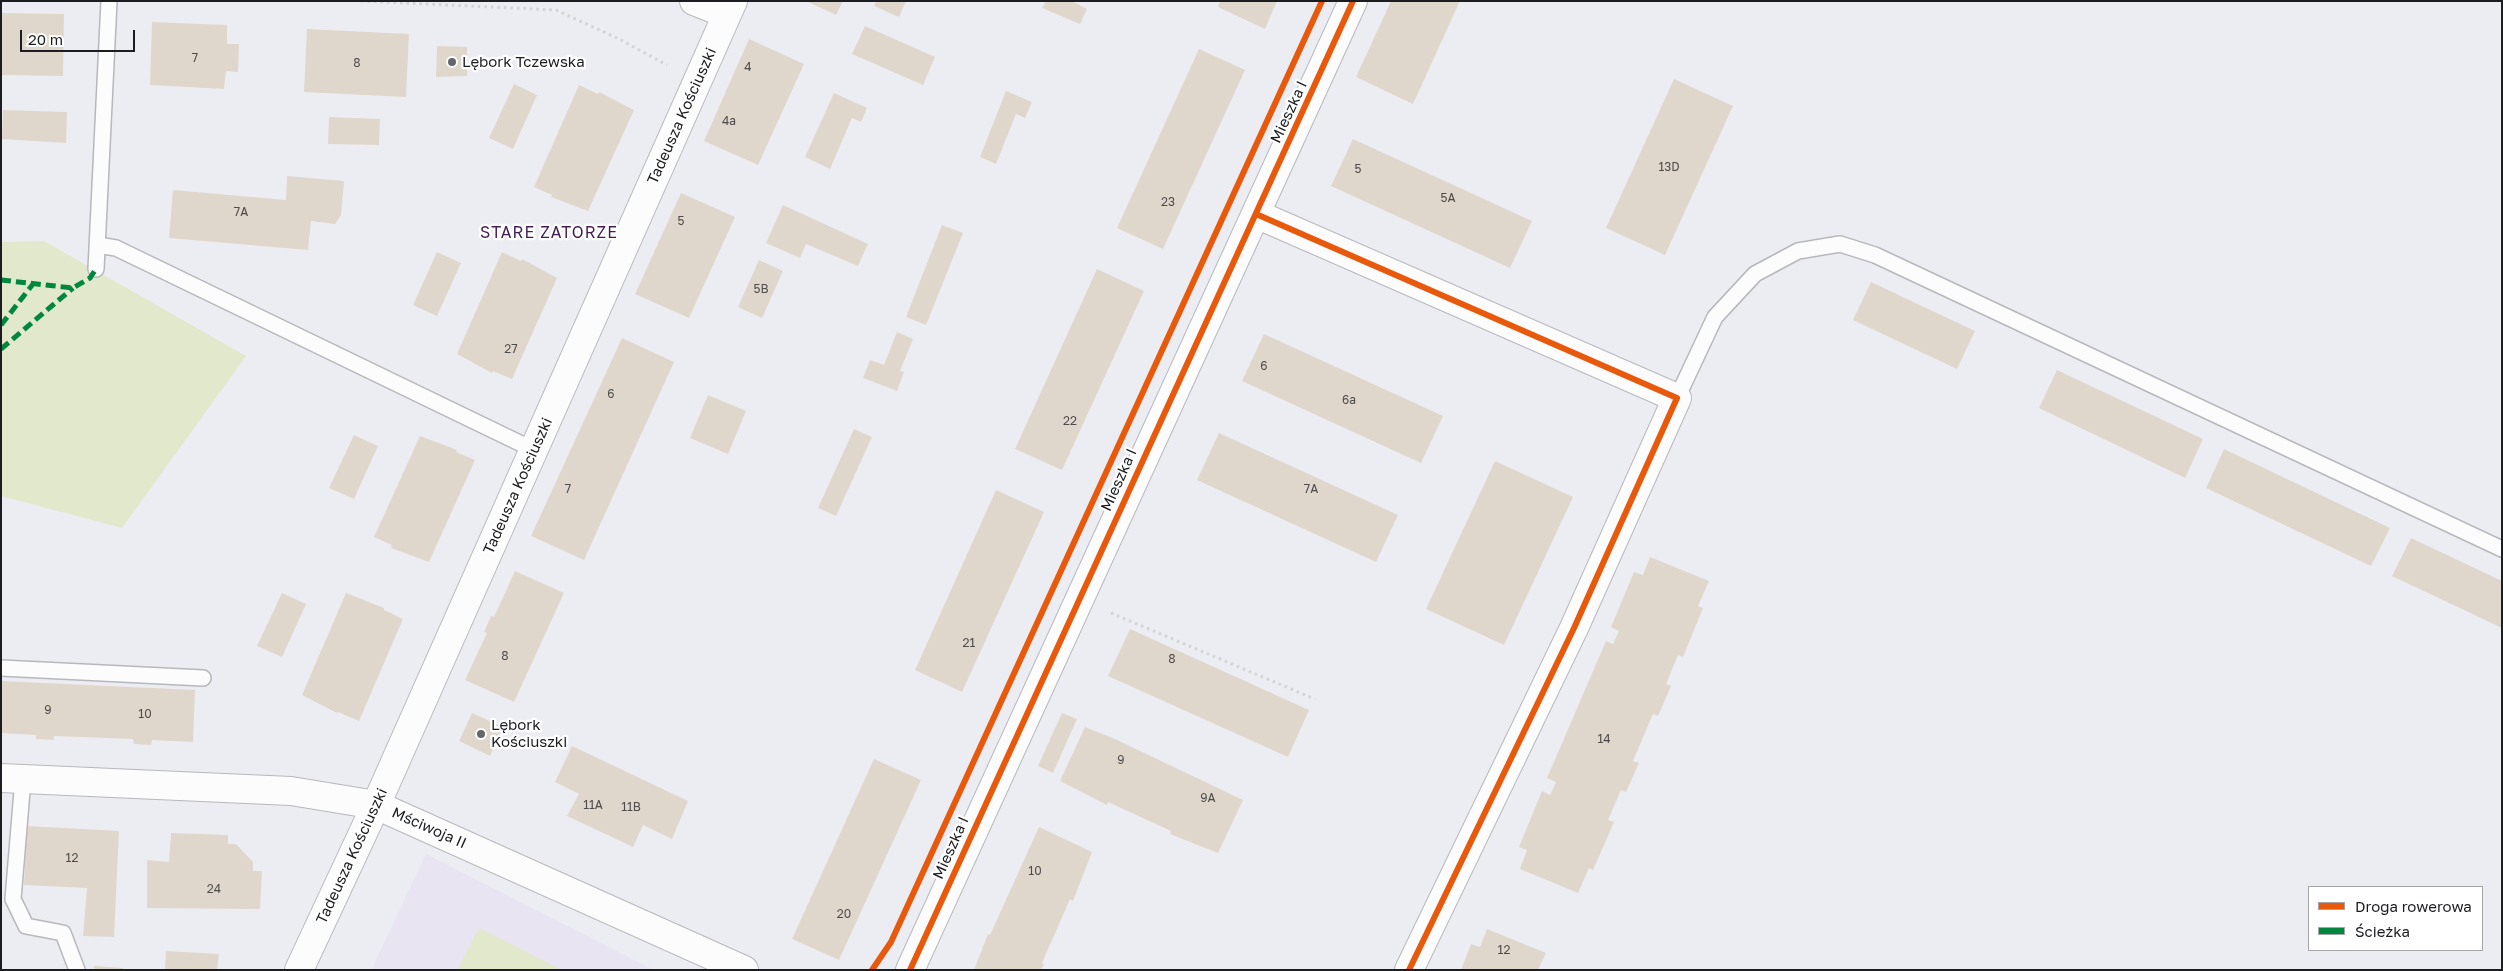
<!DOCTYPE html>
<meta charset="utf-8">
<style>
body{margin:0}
#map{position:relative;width:2503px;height:971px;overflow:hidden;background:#ecedf2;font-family:"Golos Text",sans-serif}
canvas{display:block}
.frame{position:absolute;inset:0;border:2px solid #1c1d21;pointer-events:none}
.legend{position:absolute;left:2308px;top:886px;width:175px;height:65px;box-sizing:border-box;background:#fff;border:1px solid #a4a5a6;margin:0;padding:6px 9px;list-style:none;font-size:15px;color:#1c1d21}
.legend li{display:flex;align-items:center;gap:10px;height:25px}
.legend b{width:25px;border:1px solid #a4a5a6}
.scale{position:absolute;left:20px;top:30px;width:115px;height:22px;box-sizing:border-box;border:2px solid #1c1d21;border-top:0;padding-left:6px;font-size:15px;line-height:18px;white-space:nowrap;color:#1c1d21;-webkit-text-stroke:4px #fff;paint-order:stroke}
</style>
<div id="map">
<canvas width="2503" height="971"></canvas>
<div class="frame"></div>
<ul class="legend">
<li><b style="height:6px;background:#e8590c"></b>Droga rowerowa</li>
<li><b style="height:6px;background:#00873e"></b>Ścieżka</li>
</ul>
<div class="scale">20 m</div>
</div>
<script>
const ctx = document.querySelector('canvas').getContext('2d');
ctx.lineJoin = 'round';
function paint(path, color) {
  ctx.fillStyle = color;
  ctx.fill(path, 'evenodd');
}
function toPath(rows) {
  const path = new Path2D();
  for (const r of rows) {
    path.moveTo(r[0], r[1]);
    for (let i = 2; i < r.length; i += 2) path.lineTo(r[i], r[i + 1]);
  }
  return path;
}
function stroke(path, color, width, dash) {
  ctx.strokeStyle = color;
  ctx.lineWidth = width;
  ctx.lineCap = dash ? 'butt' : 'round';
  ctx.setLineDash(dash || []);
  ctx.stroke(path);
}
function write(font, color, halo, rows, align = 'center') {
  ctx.font = font + ' "Golos Text",sans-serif';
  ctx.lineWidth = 4.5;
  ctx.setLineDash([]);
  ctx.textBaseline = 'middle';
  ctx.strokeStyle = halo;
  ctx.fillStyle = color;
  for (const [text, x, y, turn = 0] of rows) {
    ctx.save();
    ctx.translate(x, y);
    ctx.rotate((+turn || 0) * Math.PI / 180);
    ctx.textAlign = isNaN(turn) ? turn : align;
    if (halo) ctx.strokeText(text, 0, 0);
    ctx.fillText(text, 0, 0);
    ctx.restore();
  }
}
paint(toPath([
 [426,854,654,970,371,970]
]), '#e9e4f2');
paint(toPath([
 [44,241,246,356,122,528,1,496,1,242],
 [479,928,562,970,457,970]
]), '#e1e8cc');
paint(toPath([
 [806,1,843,1,836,15],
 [876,1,906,1,899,17,874,6],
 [1046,1,1072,1,1087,9,1080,24,1042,8],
 [1220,1,1277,1,1265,29,1218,7],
 [1391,1,1460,1,1413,104,1356,77],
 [1,13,64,14,63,76,1,75],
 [152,22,227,25,227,44,239,44,238,72,226,71,224,89,150,85],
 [865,26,935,57,923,85,852,54],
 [307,29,409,34,406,97,304,92],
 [749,39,804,64,758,165,704,141],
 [437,46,467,47,467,76,436,77],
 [1199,49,1245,70,1163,249,1117,228],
 [1674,79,1733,106,1665,255,1606,228],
 [514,84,537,95,513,149,489,138],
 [579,85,598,94,599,92,634,110,588,211,551,197,552,195,534,187],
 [1006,91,1032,102,1025,118,1016,114,996,164,980,157],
 [834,93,867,108,861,122,852,118,830,169,805,157],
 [3,110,67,112,66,143,2,139],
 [329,117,380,119,379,145,328,144],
 [1353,139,1532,221,1510,268,1331,186],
 [287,176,344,181,341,215,335,224,311,221,308,250,169,238,173,190,286,200],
 [681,193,735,217,689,318,635,294],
 [783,205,868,244,858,266,806,244,800,258,766,243],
 [942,225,963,233,926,325,906,317],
 [437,252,461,263,437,316,413,305],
 [502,252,521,261,522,259,557,278,512,379,493,371,492,373,457,354],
 [759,260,783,271,762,318,738,307],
 [1097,269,1144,291,1062,470,1015,449],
 [1871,282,1975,331,1957,369,1853,320],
 [897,332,913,339,900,371,904,372,897,391,863,378,870,360,884,365],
 [1264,334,1443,416,1421,463,1242,381],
 [622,338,674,362,584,560,531,536],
 [2057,370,2203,439,2185,478,2039,408],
 [708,395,746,411,728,454,690,438],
 [854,429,872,437,836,516,818,508],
 [1219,433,1398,515,1376,562,1197,480],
 [354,435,378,446,354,499,329,488],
 [420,436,457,450,456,452,475,460,429,562,391,548,392,545,374,537],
 [2224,449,2390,528,2371,566,2206,488],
 [1495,461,1573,497,1504,645,1426,609],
 [996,490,1044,512,962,692,915,670],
 [2411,538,2502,581,2502,628,2392,576],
 [1650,557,1709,581,1698,606,1703,608,1683,657,1678,655,1666,684,1671,686,1658,716,1653,714,1633,761,1639,763,1626,792,1621,790,1608,820,1614,822,1593,870,1589,868,1578,893,1520,869,1527,850,1519,847,1542,791,1550,795,1556,782,1547,778,1606,641,1613,644,1619,631,1611,627,1634,572,1643,575],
 [515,571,564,593,514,702,465,680,487,633,484,632,491,616,494,617],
 [282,593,306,604,282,657,257,646],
 [346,593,384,608,384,610,403,619,359,721,338,712,337,713,302,695],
 [1130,629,1309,710,1288,757,1108,676],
 [1,681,195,690,193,742,152,740,151,745,134,744,133,739,54,736,54,740,36,739,36,735,1,733],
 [472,713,503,727,490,756,459,741],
 [1062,713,1077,719,1053,773,1038,766],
 [1085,727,1115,739,1243,800,1218,853,1170,834,1171,831,1108,802,1107,805,1060,781],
 [572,746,688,801,672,839,643,825,633,847,567,816,579,794,555,782],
 [874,759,921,780,839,960,792,939],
 [27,826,119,831,114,937,83,936,87,888,24,885],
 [1039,827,1092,852,1073,901,1070,899,1042,963,1044,964,1041,970,974,970,988,934,990,935],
 [171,833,228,835,228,844,236,844,253,862,253,871,262,871,260,909,147,908,147,860,169,862],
 [1487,929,1546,953,1538,970,1461,970,1471,944,1480,947],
 [166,951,219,954,217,970,165,970],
 [94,966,123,968,123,970,94,970]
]), '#e0d7cc');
const service = toPath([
 [98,245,116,248,534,450],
 [96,269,109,1],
 [1677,398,1715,317,1755,274,1798,251,1840,244,1875,255,2502,549],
 [1,668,203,678],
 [23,779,13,899,26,926,63,933,77,970]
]);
const minor = toPath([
 [694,1,727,14],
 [1256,214,1677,398,1574,628,1409,970],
 [1,778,291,791,376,805,744,970],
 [299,970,376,805,733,1]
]);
const tertiary = toPath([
 [910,970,1353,1]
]);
stroke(service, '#b7b8bc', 18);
stroke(minor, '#b7b8bc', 30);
stroke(tertiary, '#b7b8bc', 30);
stroke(toPath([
 [361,1,556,10,619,39,667,65],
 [1111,613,1315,699]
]), '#d2d3d4', 3, [2.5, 4]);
stroke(service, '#fcfcfd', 15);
stroke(minor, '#fcfcfd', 28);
stroke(tertiary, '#fcfcfd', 28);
stroke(toPath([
 [1,280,73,288,90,278,96,269],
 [1,325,33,284],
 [1,349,73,288]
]), '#00873e', 5, [10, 5]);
stroke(toPath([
 [1256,214,1677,398,1574,628,1409,970],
 [872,970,891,942,1322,1],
 [910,970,1353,1]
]), '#e8590c', 6);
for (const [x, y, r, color] of [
 [452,62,5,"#65666a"],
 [481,734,5,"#65666a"]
]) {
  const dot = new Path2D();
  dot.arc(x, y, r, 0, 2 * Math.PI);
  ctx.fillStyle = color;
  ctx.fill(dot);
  stroke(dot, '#fff', 2);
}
write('12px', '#4d4c4c', null, [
 ["7",195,58],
 ["8",357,63],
 ["4",748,67],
 ["4a",729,121],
 ["13D",1669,167],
 ["5",1358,169],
 ["5A",1448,198],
 ["23",1168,202],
 ["7A",241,212],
 ["5",681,221],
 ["5B",761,289],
 ["27",511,349],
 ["6",1264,366],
 ["6",611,394],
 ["6a",1349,400],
 ["22",1070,421],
 ["7",568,489],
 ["7A",1311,489],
 ["21",969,643],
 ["8",505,656],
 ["8",1172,659],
 ["9",48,710],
 ["10",145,714],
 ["14",1604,739],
 ["9",1121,760],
 ["9A",1208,798],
 ["11A",593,805],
 ["11B",631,807],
 ["12",72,858],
 ["10",1035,871],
 ["24",214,889],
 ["20",844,914],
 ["12",1504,950]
]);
write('15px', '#1c1d21', '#fff', [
 ["Lębork Tczewska",462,62],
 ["Lębork",491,725],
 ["Kościuszki",491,742]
], 'left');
write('15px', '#1c1d21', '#fff', [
 ["Mieszka I",1289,112,-65],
 ["Tadeusza Kościuszki",682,116,-66],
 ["Mieszka I",1119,480,-66],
 ["Tadeusza Kościuszki",518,486,-66],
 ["Mściwoja II",429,828,24],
 ["Mieszka I",951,848,-66],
 ["Tadeusza Kościuszki",352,856,-65]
]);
ctx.letterSpacing = '1px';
write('16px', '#411d54', '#fff', [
 ["STARE ZATORZE",549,233]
]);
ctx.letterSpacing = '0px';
</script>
